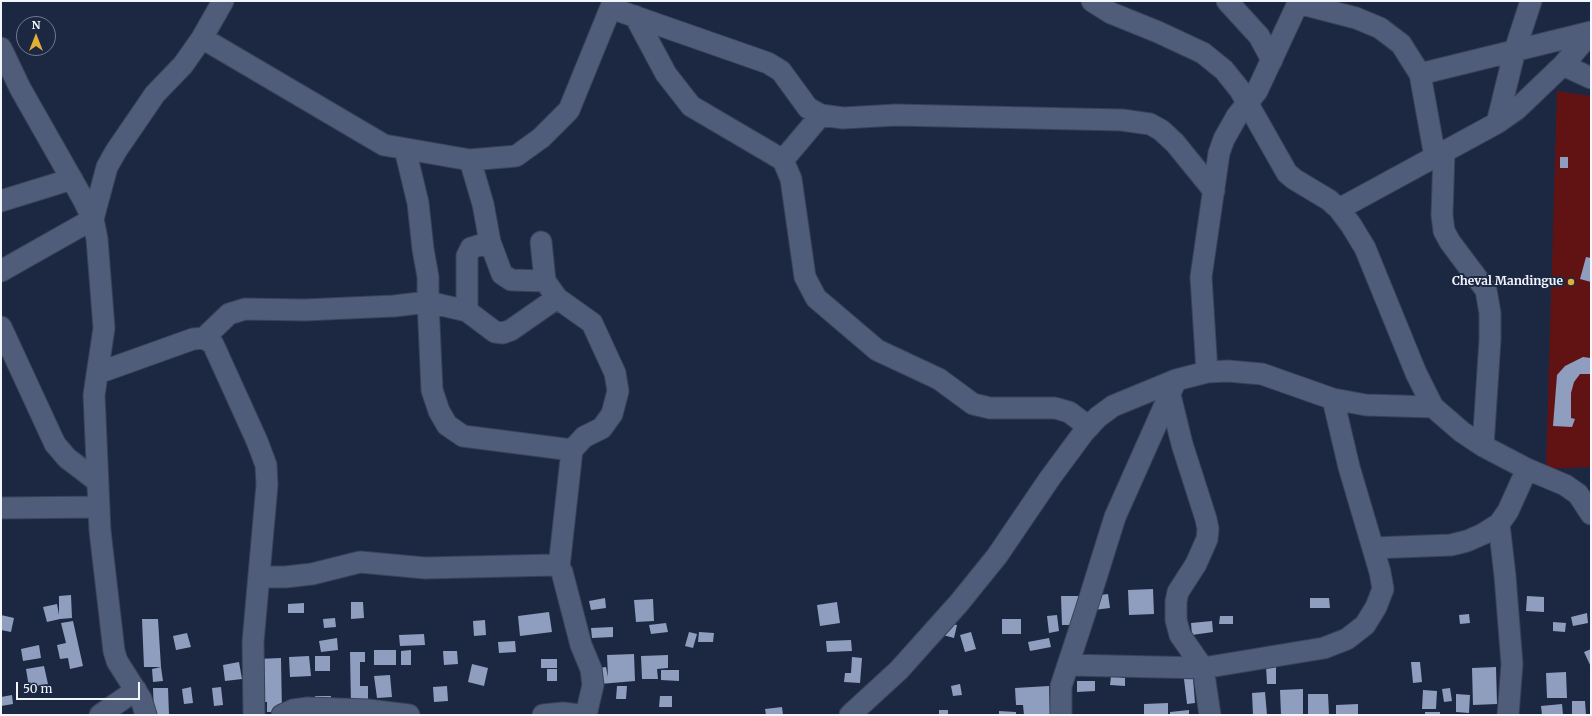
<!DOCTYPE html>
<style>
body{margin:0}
#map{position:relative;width:1592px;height:716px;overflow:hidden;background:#1c2842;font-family:Merriweather,serif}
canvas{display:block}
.frame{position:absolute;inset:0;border:2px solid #f2f5fc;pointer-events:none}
.north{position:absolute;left:16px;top:16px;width:40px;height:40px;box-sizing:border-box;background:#1c2842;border:1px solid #727a8c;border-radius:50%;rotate:0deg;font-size:11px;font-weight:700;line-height:16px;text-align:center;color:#f2f5fc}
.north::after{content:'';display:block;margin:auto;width:14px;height:18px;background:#e1af34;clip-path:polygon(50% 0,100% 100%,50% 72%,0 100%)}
.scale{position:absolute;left:16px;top:682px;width:124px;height:18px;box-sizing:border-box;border:2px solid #f2f5fc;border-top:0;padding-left:5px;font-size:12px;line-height:14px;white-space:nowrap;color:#f2f5fc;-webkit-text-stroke:3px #1c2842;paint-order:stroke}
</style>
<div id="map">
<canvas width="1592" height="716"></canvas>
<div class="frame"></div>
<div class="north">N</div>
<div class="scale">50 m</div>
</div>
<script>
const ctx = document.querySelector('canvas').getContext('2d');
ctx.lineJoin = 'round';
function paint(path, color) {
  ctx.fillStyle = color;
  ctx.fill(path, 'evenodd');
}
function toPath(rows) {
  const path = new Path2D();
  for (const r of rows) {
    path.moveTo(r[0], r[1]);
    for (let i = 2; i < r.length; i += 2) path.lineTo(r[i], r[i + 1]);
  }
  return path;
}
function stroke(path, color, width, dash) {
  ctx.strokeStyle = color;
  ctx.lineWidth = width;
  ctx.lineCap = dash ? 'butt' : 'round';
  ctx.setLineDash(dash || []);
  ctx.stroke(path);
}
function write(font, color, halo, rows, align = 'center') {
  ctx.font = font + ' Merriweather,serif';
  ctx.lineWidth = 4;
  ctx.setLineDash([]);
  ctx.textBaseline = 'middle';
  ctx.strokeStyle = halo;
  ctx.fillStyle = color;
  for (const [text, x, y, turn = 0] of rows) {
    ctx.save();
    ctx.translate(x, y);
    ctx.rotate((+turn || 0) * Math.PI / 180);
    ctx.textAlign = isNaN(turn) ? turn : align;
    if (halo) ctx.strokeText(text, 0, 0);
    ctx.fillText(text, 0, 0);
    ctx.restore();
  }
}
paint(toPath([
 [1557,91,1591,96,1591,467,1546,469]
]), '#611314');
paint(toPath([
 [1560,157,1568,157,1568,168,1560,168],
 [1586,257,1591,258,1591,282,1580,279],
 [1583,357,1591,358,1591,374,1580,374,1574,382,1571,393,1571,418,1575,419,1572,427,1553,426,1557,375,1565,366],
 [1153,589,1154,614,1129,615,1128,590],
 [1108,594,1110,608,1094,610,1092,596],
 [71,595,72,618,60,619,47,622,43,607,57,604,59,615,59,596],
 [1061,596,1089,596,1089,625,1062,625],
 [1527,596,1544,597,1544,612,1526,611],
 [605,598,606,608,591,610,589,601],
 [1310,598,1329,598,1330,608,1310,608],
 [653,599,654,621,636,622,634,600],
 [351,602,363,602,364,618,351,619],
 [837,602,840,623,820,626,817,605],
 [304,603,304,613,288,613,288,604],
 [549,612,552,632,520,636,518,616],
 [1587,613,1588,623,1573,626,1571,617],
 [1469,614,1470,623,1460,624,1459,615],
 [1,615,14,618,11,632,1,630],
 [1057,615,1059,631,1049,633,1047,616],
 [1220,616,1233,616,1233,624,1219,624],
 [335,618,336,627,324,628,323,619],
 [142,619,158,619,161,667,144,667],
 [1002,619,1021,619,1021,634,1002,634],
 [485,620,486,635,474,636,473,621],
 [73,621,83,666,70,669,68,658,60,659,57,645,66,643,61,623],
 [1212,621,1213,632,1192,635,1191,623],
 [1553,622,1566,623,1565,632,1553,631],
 [666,623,668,632,651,634,649,625],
 [946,623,957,625,954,638,943,635],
 [613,627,613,637,592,638,591,628],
 [689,632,697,634,693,648,685,646],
 [699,632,714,633,713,642,698,642],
 [971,632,976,649,965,652,960,635],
 [187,633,191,647,176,650,173,636],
 [424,634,425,645,400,646,399,635],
 [337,638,338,650,321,652,319,641],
 [1049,638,1051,647,1030,651,1028,642],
 [851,640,852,651,827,652,826,641],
 [515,641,516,652,499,653,498,642],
 [39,645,41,658,23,661,21,649],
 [1591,649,1591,667,1584,652],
 [374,650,396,650,396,665,374,665],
 [411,650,411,665,401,665,401,651],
 [443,651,457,651,458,664,444,665],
 [350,652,365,652,365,662,360,662,360,686,368,686,368,705,351,705],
 [634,654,635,681,600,684,598,668,606,667,608,677,607,655],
 [668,655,668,668,657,669,658,679,642,679,641,656],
 [309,656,311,676,290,677,289,657],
 [315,656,330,656,330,671,315,671],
 [852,657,862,658,860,683,844,682,845,673,851,673],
 [281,658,282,712,267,712,267,702,259,702,257,659],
 [541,659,557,659,557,668,541,668],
 [239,662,242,679,225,681,223,665],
 [1411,662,1420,662,1422,682,1413,683],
 [472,664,488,668,484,686,468,682],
 [1276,665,1276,684,1267,684,1266,666],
 [44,666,48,684,29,687,26,669],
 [161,667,163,681,153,682,152,669],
 [1496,667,1497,704,1473,705,1472,668],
 [547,669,557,669,557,681,547,681],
 [661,670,679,670,679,681,661,680],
 [1566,672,1567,698,1547,698,1546,673],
 [390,675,392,697,377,698,374,676],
 [1111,676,1125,678,1125,686,1110,685],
 [1193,678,1195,703,1187,704,1184,679],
 [1077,681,1095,681,1095,691,1077,692],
 [960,684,962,695,953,696,951,686],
 [447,686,448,701,434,702,433,687],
 [617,686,627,686,626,699,616,699],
 [1049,686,1050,715,1024,715,1023,705,1016,705,1015,688],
 [191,687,193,703,184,704,182,689],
 [221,687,223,705,214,706,212,688],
 [153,688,168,688,169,715,154,715],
 [1450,688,1452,701,1444,702,1442,689],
 [1303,689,1303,715,1281,715,1280,690],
 [1423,690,1437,691,1436,709,1422,709],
 [1265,692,1267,715,1253,715,1252,693],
 [1308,694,1328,694,1329,715,1308,715],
 [1456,694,1470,695,1469,713,1456,712],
 [12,695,13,704,1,706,1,697],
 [315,696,331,696,330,708,315,707],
 [660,696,672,696,672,707,659,707],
 [1572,701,1585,701,1586,715,1572,715],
 [1168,703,1168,715,1144,715,1144,704],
 [1358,704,1358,715,1336,715,1336,705],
 [1562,704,1563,715,1542,715,1541,706],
 [782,707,783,715,766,715,765,709],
 [939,710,948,710,948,715,939,715],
 [1189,710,1189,715,1170,715,1170,712],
 [999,711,1016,712,1016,715,999,715],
 [1425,712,1440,712,1440,715,1425,715]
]), '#8f9ebf');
const minor = toPath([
 [613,1,616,7,622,12,768,63,781,71,808,108,821,115,843,118,896,115,1122,120,1150,124,1161,130,1175,143,1214,191],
 [1092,1,1111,13,1158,32,1203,53,1224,70,1240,90,1287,173,1294,179,1329,200,1339,209,1351,225,1365,248,1416,373,1433,407,1462,432,1483,446,1527,469,1565,485,1578,494,1591,514],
 [1227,1,1259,36,1272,60],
 [1298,3,1356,18,1380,28,1401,44,1420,74,1435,157],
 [635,16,666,74,691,106,783,160,791,179,805,277,816,298,877,350,939,379,973,404,990,408,1055,408,1069,412,1089,427],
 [202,38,384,145,470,160,516,156,541,138,569,110,613,2],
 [1,48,20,88,83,199,93,219,97,239,104,328,94,395,100,531,114,651,117,661,141,699,146,715],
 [1563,65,1591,78],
 [1420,74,1591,32],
 [1497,123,1515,50,1531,1],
 [405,149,418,203,423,249,428,277,428,302,467,311,495,332,503,333,511,330,557,298],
 [1444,152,1442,215,1444,231,1450,242,1486,290,1490,313,1490,340,1483,446],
 [470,160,483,204,490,242,502,274,511,280,545,281],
 [783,160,821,115],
 [1,201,72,179],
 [1339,209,1497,123,1517,109,1563,65,1591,33],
 [541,242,545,281,557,298,592,323,615,373,618,391,612,414,602,428,584,437,572,450,559,567],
 [1,271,93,219,107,167,116,151,155,94,183,65,202,38,223,1],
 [467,311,467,256,471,248,490,242],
 [1,327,55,444,67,458,97,481],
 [204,338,229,314,245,309,304,310,394,306,428,302,432,390,439,411,447,425,463,436,572,450],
 [1207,372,1228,371,1262,374,1333,399,1366,405,1433,407],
 [98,373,193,339,204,338,213,344,257,441,266,465,267,485,253,642,254,715],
 [1170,395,1182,444,1206,519,1208,529,1207,539,1196,564,1178,592,1176,601,1176,620,1180,635,1203,668,1210,715],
 [1,508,98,507],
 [1499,524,1505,576,1512,664,1508,715],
 [1373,548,1451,545,1467,541,1483,534,1499,524,1508,511,1527,469],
 [260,577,285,577,312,574,360,562,425,568,554,565,559,567,562,572,581,645,591,669,593,685,586,715],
 [1068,665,1203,668,1324,648,1347,639,1365,625,1376,607,1383,589,1380,572,1349,467,1333,399],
 [100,715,136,690],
 [282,715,293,710,308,708,368,710,409,715],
 [543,715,563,713,579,715],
 [850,715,899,670,959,603,997,556,1050,478,1084,432,1098,417,1113,406,1176,380,1207,372,1201,277,1219,153,1224,139,1237,116,1257,91,1299,1],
 [1061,715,1061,686,1085,613,1115,517,1176,380]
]);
stroke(minor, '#3b4256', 23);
stroke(minor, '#4f5d7a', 21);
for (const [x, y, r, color] of [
 [1571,282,4,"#e1af34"]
]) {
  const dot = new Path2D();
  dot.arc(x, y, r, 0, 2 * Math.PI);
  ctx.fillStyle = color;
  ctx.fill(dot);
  stroke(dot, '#1c2842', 1.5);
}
write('bold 12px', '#f2f5fc', '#1c2842', [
 ["Cheval Mandingue",1563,282]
], 'right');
</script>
